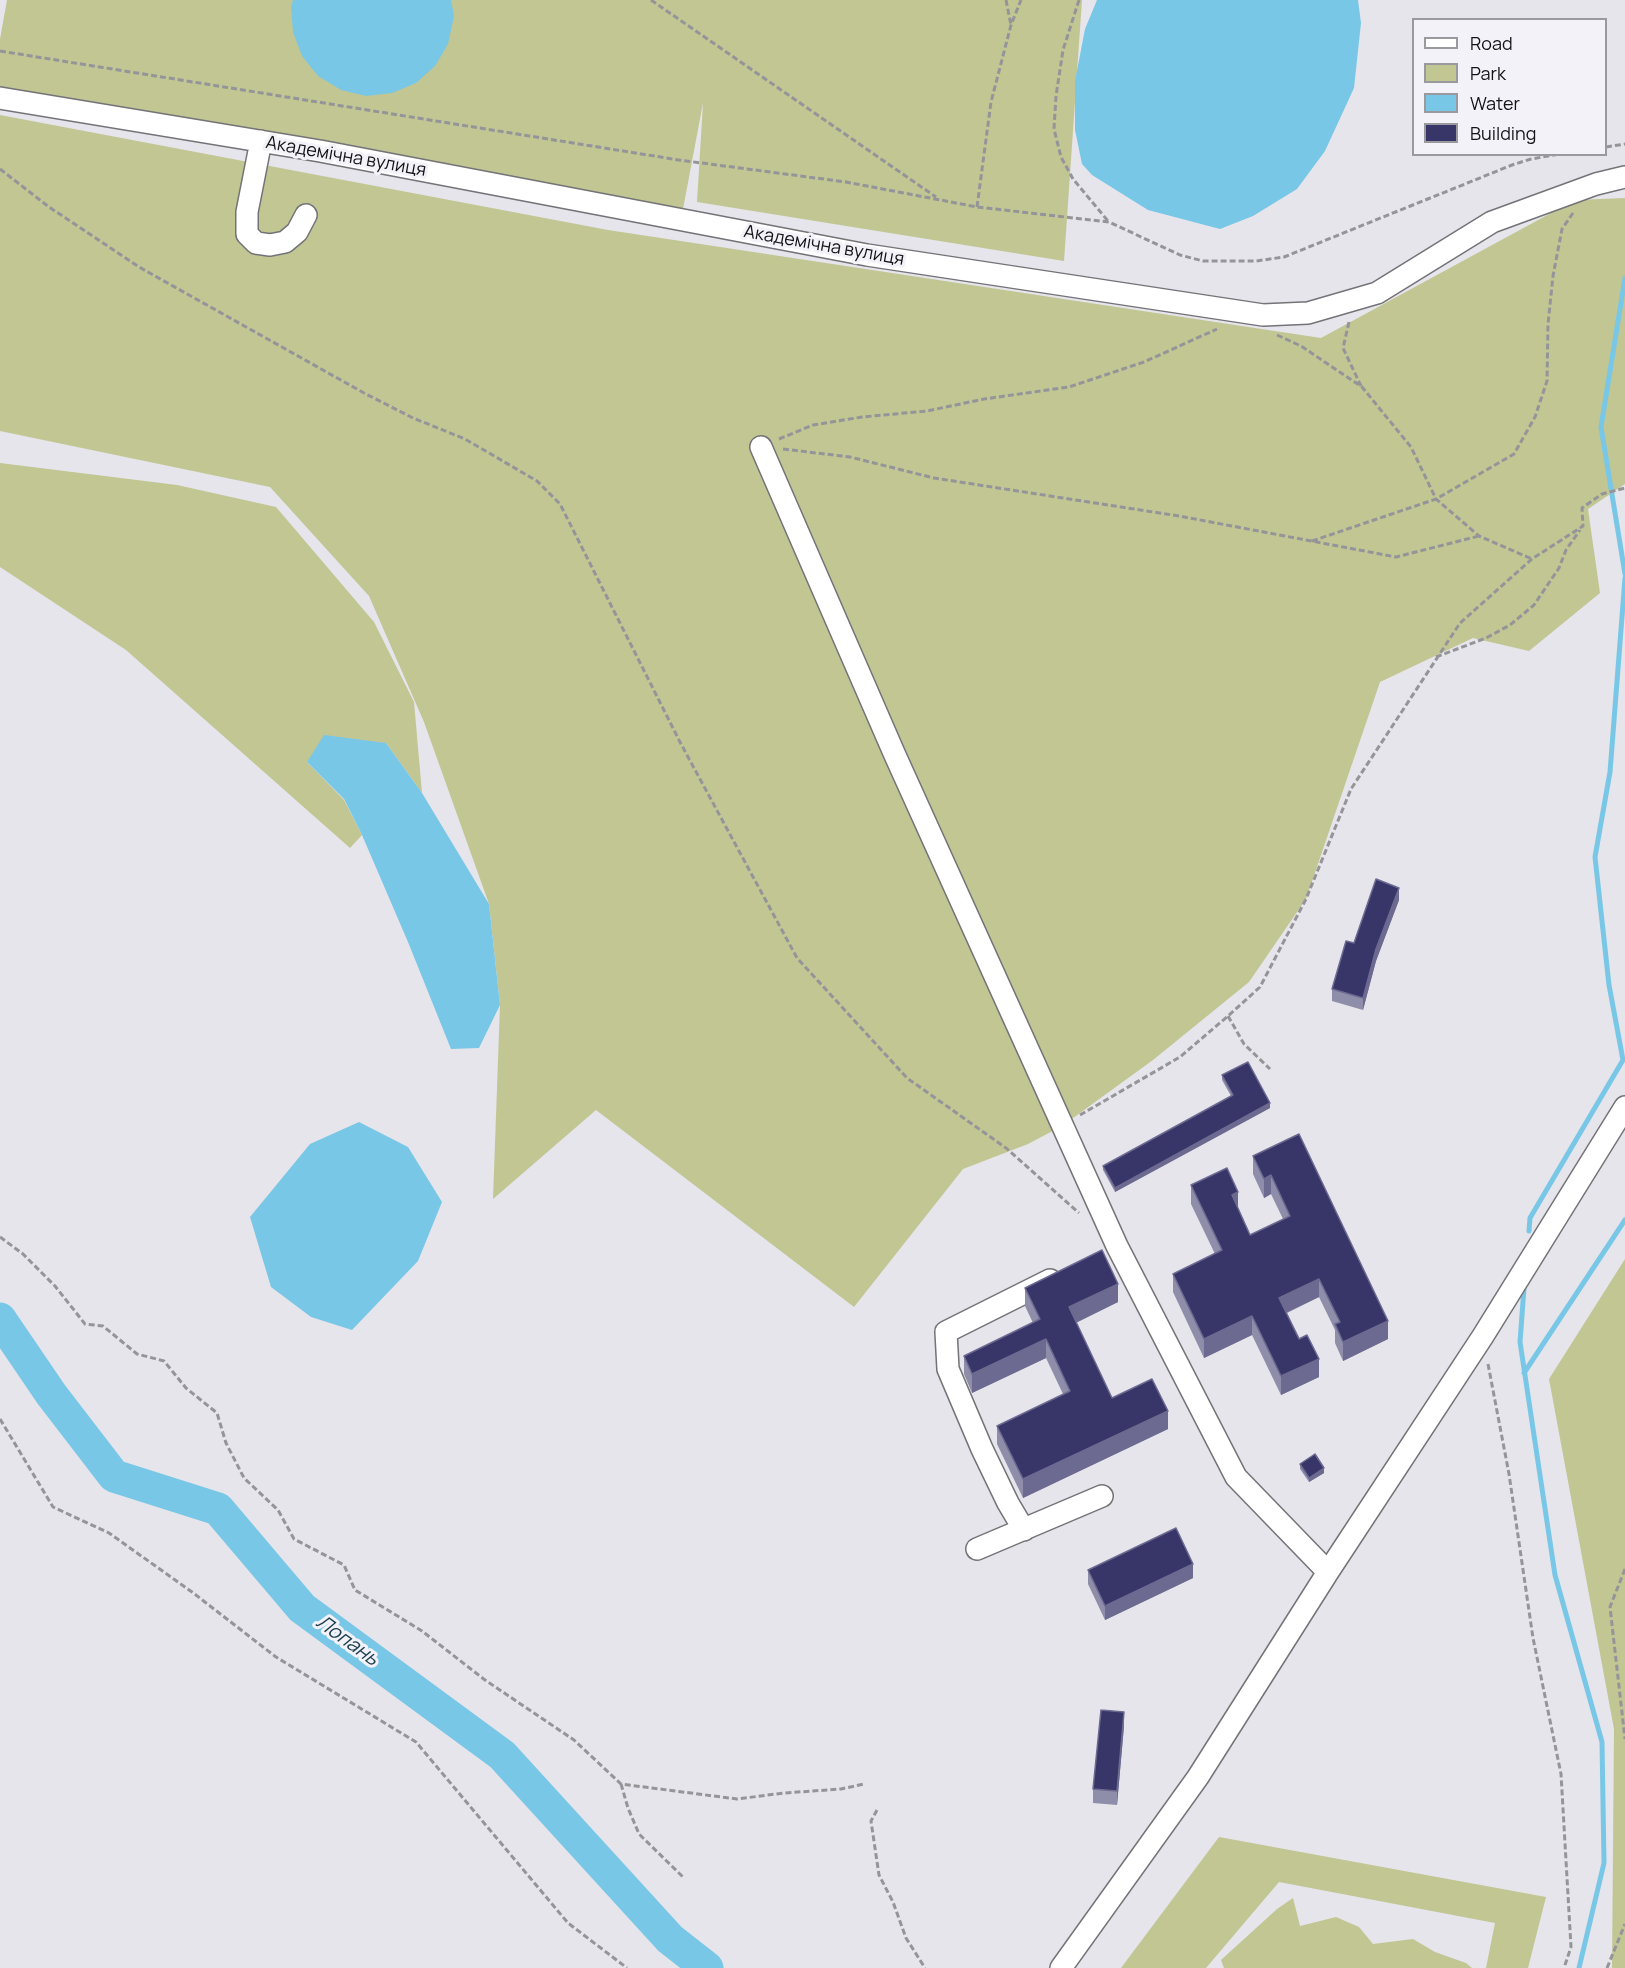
<!DOCTYPE html>
<meta charset="utf-8">
<style>
body{margin:0}
#map{position:relative;width:1625px;height:1968px;overflow:hidden;background:#e5e5eb;font-family:Manrope,sans-serif}
canvas{display:block}
.legend{position:absolute;left:1412px;top:18px;width:195px;height:138px;box-sizing:border-box;background:#f2f2f8;border:2px solid #99999e;margin:0;padding:8px 10px;list-style:none;font-size:18px;color:#141416}
.legend li{display:flex;align-items:center;gap:12px;height:30px}
.legend b{width:30px;border:2px solid #99999e}
</style>
<div id="map">
<canvas width="1625" height="1968"></canvas>
<ul class="legend">
<li><b style="height:8px;background:#fff"></b>Road</li>
<li><b style="height:16px;background:#c2c693"></b>Park</li>
<li><b style="height:16px;background:#79c7e6"></b>Water</li>
<li><b style="height:16px;background:#383569"></b>Building</li>
</ul>
</div>
<script>
const ctx = document.querySelector('canvas').getContext('2d');
ctx.lineJoin = 'round';
function paint(path, color) {
  ctx.fillStyle = color;
  ctx.fill(path, 'evenodd');
}
function toPath(rows) {
  const path = new Path2D();
  for (const r of rows) {
    path.moveTo(r[0], r[1]);
    for (let i = 2; i < r.length; i += 2) path.lineTo(r[i], r[i + 1]);
  }
  return path;
}
function stroke(path, color, width, dash) {
  ctx.strokeStyle = color;
  ctx.lineWidth = width;
  ctx.lineCap = dash ? 'butt' : 'round';
  ctx.setLineDash(dash || []);
  ctx.stroke(path);
}
function write(font, color, halo, rows, align = 'center') {
  ctx.font = font + ' Manrope,sans-serif';
  ctx.lineWidth = 6;
  ctx.setLineDash([]);
  ctx.textBaseline = 'middle';
  ctx.strokeStyle = halo;
  ctx.fillStyle = color;
  for (const [text, x, y, turn = 0] of rows) {
    ctx.save();
    ctx.translate(x, y);
    ctx.rotate((+turn || 0) * Math.PI / 180);
    ctx.textAlign = isNaN(turn) ? turn : align;
    if (halo) ctx.strokeText(text, 0, 0);
    ctx.fillText(text, 0, 0);
    ctx.restore();
  }
}
paint(toPath([
 [7,0,1082,0,1064,261,697,202,703,103,683,209,0,87,0,39],
 [0,115,608,230,1321,338,1575,200,1625,198,1625,484,1588,509,1600,593,1529,651,1473,638,1380,682,1306,899,1249,982,1153,1060,1062,1126,1028,1144,963,1169,854,1307,596,1110,493,1199,500,1005,489,904,424,722,369,596,270,487,0,431],
 [0,463,177,485,276,507,374,622,414,702,422,793,386,743,307,762,344,800,362,835,350,848,126,650,0,567],
 [1625,1259,1625,1968,1612,1968,1614,1729,1549,1379],
 [1219,1837,1546,1897,1528,1968,1486,1968,1495,1923,1279,1882,1206,1968,1121,1968],
 [1293,1898,1300,1926,1336,1917,1359,1927,1373,1944,1413,1939,1435,1952,1466,1963,1472,1968,1224,1968,1221,1960,1277,1909]
]), '#c2c693');
paint(toPath([
 [293,0,451,0,454,16,448,44,435,66,416,83,392,93,366,96,341,90,318,76,302,56,293,32,291,6],
 [1097,0,1358,0,1361,23,1354,88,1325,151,1297,189,1253,216,1220,229,1148,210,1092,175,1082,164,1075,130,1075,81,1085,29],
 [324,735,386,743,422,793,489,904,500,1005,479,1048,451,1049,408,942,362,835,344,799,307,762],
 [359,1122,408,1147,442,1202,418,1261,352,1330,311,1317,271,1287,250,1217,310,1144]
]), '#79c7e6');
stroke(toPath([
 [1625,278,1601,427,1625,574],
 [1529,1231,1530,1218,1623,1060,1609,985,1595,857,1610,772,1625,578],
 [1524,1288,1520,1342,1555,1575,1602,1742,1604,1863,1579,1968],
 [1524,1373,1625,1220]
]), '#79c7e6', 5);
stroke(toPath([
 [0,1319,51,1394,114,1476,218,1509,302,1608,502,1755,670,1939,707,1968]
]), '#79c7e6', 33);
const minor = toPath([
 [0,98,320,151,867,255,1263,315,1308,313,1377,293,1492,222,1596,184,1625,177],
 [261,141,247,212,247,234,256,243,270,245,285,242,297,232,306,215],
 [761,447,894,753,1117,1246,1236,1477,1328,1572],
 [1024,1530,1008,1503,982,1449,948,1369,946,1332,1050,1280],
 [977,1549,1102,1496],
 [1061,1968,1198,1777,1328,1572,1483,1336,1625,1107]
]);
stroke(minor, '#737378', 24);
stroke(toPath([
 [651,0,936,197],
 [1006,0,1011,25],
 [1079,0,1063,50,1056,96,1054,129,1061,157,1073,179,1108,221],
 [0,51,679,160,846,182,977,207,1109,222,1180,255,1203,261,1256,261,1284,257,1512,165,1531,159,1560,154],
 [1606,147,1625,144],
 [0,169,49,207,139,267,364,393,413,418,465,439,537,481,560,504,681,744,797,958,907,1078,1006,1148,1079,1213],
 [977,207,991,102,1011,25,1021,0],
 [1349,322,1343,348,1361,386],
 [1277,335,1301,346,1362,387,1411,447,1436,499,1479,536,1532,559],
 [779,439,813,425,862,417,927,411,984,399,1069,387,1144,362,1217,329],
 [783,449,850,457,934,478,1179,516,1396,557,1479,536],
 [1312,541,1436,499,1514,454,1535,417,1547,381,1548,324,1553,276,1562,229,1573,213],
 [1436,657,1486,638,1510,625,1534,605,1559,568,1566,550,1580,530],
 [1228,1016,1244,1044,1270,1069],
 [1080,1115,1180,1057,1228,1016,1260,987,1306,899,1351,789,1460,623,1532,559,1583,526,1582,508,1602,494,1625,488],
 [0,1237,23,1254,55,1286,85,1324,103,1326,137,1354,164,1361,186,1388,217,1413,226,1443,244,1478,278,1510,294,1539,344,1565,355,1590,422,1631,485,1680,574,1740,621,1784,737,1799,784,1793,841,1789,864,1784],
 [1488,1364,1509,1474,1533,1638,1561,1774,1571,1947,1564,1968],
 [0,1419,53,1507,109,1533,192,1592,276,1657,416,1742,568,1923,627,1968],
 [1625,1569,1610,1607,1625,1739],
 [621,1784,628,1808,639,1834,684,1878],
 [877,1810,871,1821,879,1875,893,1902,906,1938,925,1968],
 [1607,1968,1625,1924]
]), '#959599', 3, [6, 3]);
stroke(minor, '#fff', 21);
paint(toPath([
 [1399,900,1376,961,1363,1010,1332,1001,1332,989,1354,943],
 [1222,1075,1270,1108,1115,1192,1103,1170,1103,1166,1231,1096,1222,1080],
 [1299,1134,1388,1339,1343,1361,1335,1343,1335,1330,1319,1297,1287,1313,1319,1377,1281,1395,1252,1335,1204,1358,1173,1292,1173,1274,1215,1254,1191,1204,1191,1185,1238,1209,1250,1235,1283,1219,1271,1194,1264,1198,1253,1174,1253,1156],
 [1025,1288,1118,1302,1076,1323,1112,1398,1168,1429,1023,1498,997,1444,997,1426,1063,1394,1046,1358,972,1393,964,1374,964,1356,1033,1323,1025,1306],
 [1300,1464,1324,1473,1309,1482,1300,1469],
 [1088,1570,1193,1578,1105,1620,1088,1584],
 [1124,1726,1117,1805,1093,1803,1093,1789]
]), '#8e8daa');
paint(toPath([
 [1399,888,1399,900,1376,961,1363,1010,1363,998,1376,949],
 [1270,1103,1270,1108,1115,1192,1115,1188],
 [1271,1175,1271,1194,1264,1198,1264,1179],
 [1238,1192,1238,1211,1232,1195],
 [1319,1279,1319,1297,1279,1316,1279,1298],
 [1118,1284,1118,1302,1069,1326,1069,1307],
 [1252,1316,1252,1335,1204,1358,1204,1339],
 [1388,1321,1388,1339,1343,1361,1343,1342],
 [1046,1339,1046,1358,972,1393,972,1374],
 [1319,1359,1319,1377,1281,1395,1281,1376],
 [1168,1411,1168,1429,1023,1498,1023,1479],
 [1324,1468,1324,1473,1309,1482,1309,1478],
 [1193,1564,1193,1578,1105,1620,1105,1606],
 [1124,1712,1124,1726,1117,1805,1117,1791]
]), '#6c6a90');
const building = toPath([
 [1376,879,1399,888,1376,949,1363,998,1332,989,1346,941,1354,943,1376,879],
 [1248,1062,1270,1103,1115,1188,1103,1166,1233,1095,1222,1075,1248,1062],
 [1299,1134,1388,1321,1343,1342,1335,1324,1340,1322,1319,1279,1279,1298,1299,1339,1307,1335,1319,1359,1281,1376,1252,1316,1204,1339,1173,1274,1222,1250,1191,1185,1227,1168,1238,1192,1232,1195,1250,1235,1290,1216,1271,1175,1264,1179,1253,1156,1299,1134],
 [1102,1250,1118,1284,1069,1307,1112,1398,1152,1379,1168,1411,1023,1479,997,1426,1070,1391,1046,1339,972,1374,964,1356,1040,1319,1025,1288,1102,1250],
 [1315,1454,1324,1468,1309,1478,1300,1464,1315,1454],
 [1176,1528,1193,1564,1105,1606,1088,1570,1176,1528],
 [1101,1710,1124,1712,1117,1791,1093,1789,1101,1710]
]);
paint(building, '#383569');
stroke(building, '#6c6a90', 1.5);
write('18px', '#141416', '#f2f2f8', [
 ["Академічна вулиця",346,157,10],
 ["Академічна вулиця",824,246,10]
]);
write('italic 20px', '#1e414f', '#f2f2f8', [
 ["Лопань",347,1641,36]
]);
</script>
